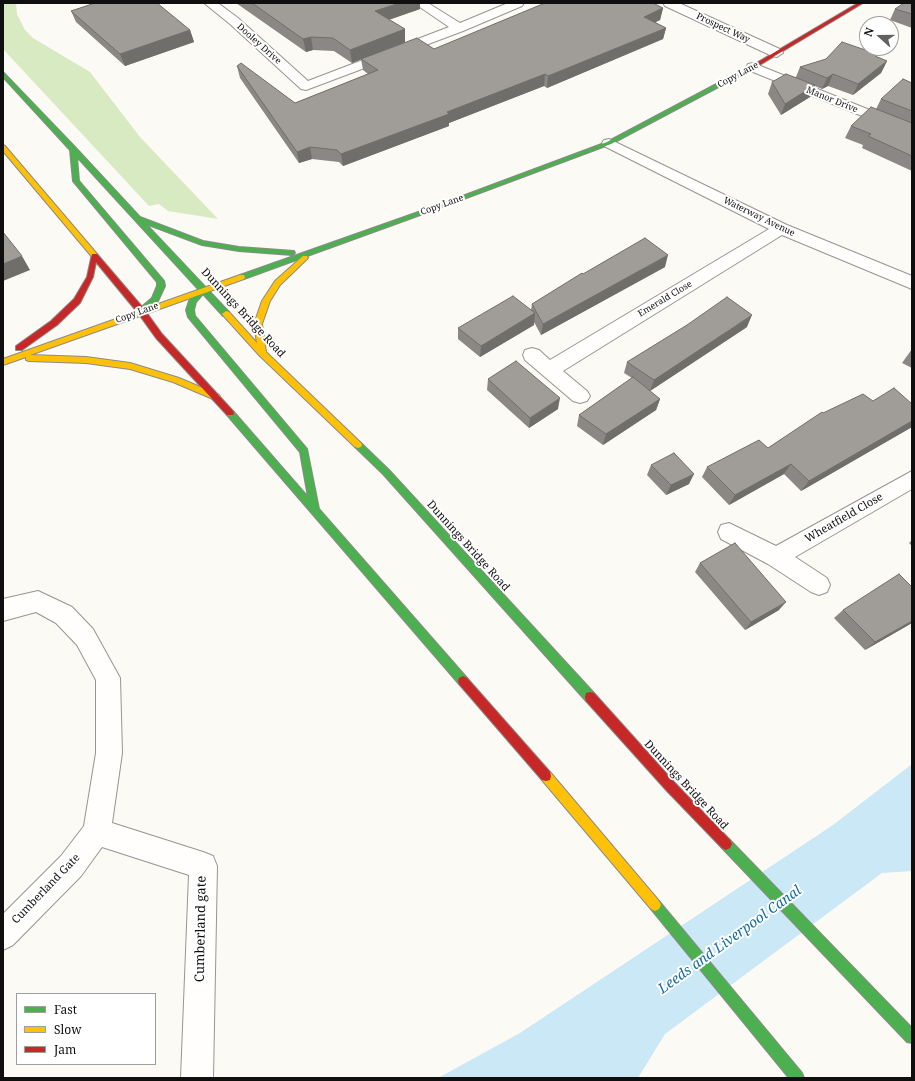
<!DOCTYPE html>
<style>
body{margin:0}
#map{position:relative;width:915px;height:1081px;overflow:hidden;background:#fcfaf4;font-family:"Noto Serif",serif}
canvas{display:block}
.frame{position:absolute;inset:0;border:4px solid #0f0f0f;pointer-events:none}
.legend{position:absolute;left:16px;top:993px;width:140px;height:72px;box-sizing:border-box;background:#fff;border:1px solid #9f9f9f;margin:0;padding:5px 7px;list-style:none;font-size:12px;color:#0f0f0f}
.legend li{display:flex;align-items:center;gap:8px;height:20px}
.legend b{width:20px;border:1px solid #9f9f9f}
.north{position:absolute;left:859px;top:16px;width:40px;height:40px;box-sizing:border-box;background:#fff;border:1px solid #9f9f9f;border-radius:50%;rotate:291deg;font-size:11px;font-weight:700;line-height:16px;text-align:center;color:#0f0f0f}
.north::after{content:'';display:block;margin:auto;width:14px;height:18px;background:#62615f;clip-path:polygon(50% 0,100% 100%,50% 72%,0 100%)}
</style>
<div id="map">
<canvas width="915" height="1081"></canvas>
<div class="frame"></div>
<ul class="legend">
<li><b style="height:5px;background:#4caf50"></b>Fast</li>
<li><b style="height:5px;background:#ffc107"></b>Slow</li>
<li><b style="height:5px;background:#c62828"></b>Jam</li>
</ul>
<div class="north">N</div>
</div>
<script>
const ctx = document.querySelector('canvas').getContext('2d');
ctx.lineJoin = 'round';
function paint(path, color) {
  ctx.fillStyle = color;
  ctx.fill(path, 'evenodd');
}
function toPath(rows) {
  const path = new Path2D();
  for (const r of rows) {
    path.moveTo(r[0], r[1]);
    for (let i = 2; i < r.length; i += 2) path.lineTo(r[i], r[i + 1]);
  }
  return path;
}
function stroke(path, color, width, dash) {
  ctx.strokeStyle = color;
  ctx.lineWidth = width;
  ctx.lineCap = dash ? 'butt' : 'round';
  ctx.setLineDash(dash || []);
  ctx.stroke(path);
}
function write(font, color, halo, rows, align = 'center') {
  ctx.font = font + ' "Noto Serif",serif';
  ctx.lineWidth = 4;
  ctx.setLineDash([]);
  ctx.textBaseline = 'middle';
  ctx.strokeStyle = halo;
  ctx.fillStyle = color;
  for (const [text, x, y, turn = 0] of rows) {
    ctx.save();
    ctx.translate(x, y);
    ctx.rotate((+turn || 0) * Math.PI / 180);
    ctx.textAlign = isNaN(turn) ? turn : align;
    if (halo) ctx.strokeText(text, 0, 0);
    ctx.fillText(text, 0, 0);
    ctx.restore();
  }
}
paint(toPath([
 [3,3,16,3,17,14,25,30,33,38,90,72,140,137,218,219,168,211,159,204,149,206,3,49]
]), '#d7eac1');
paint(toPath([
 [912,764,912,871,882,873,665,1034,638,1078,438,1078,520,1033,833,825]
]), '#cae8f6');
const street = toPath([
 [204,3,218,3,238,18,308,81,449,27,414,3,428,3,460,23,508,3,524,3,522,6,463,31,306,90,301,89,230,24,204,3],
 [663,3,679,3,782,50,783,53,777,57,772,56,665,6,663,3],
 [753,63,912,127,912,136,748,70,746,67,748,64,753,63],
 [609,139,787,225,912,276,912,289,782,235,563,371,587,391,590,396,587,401,580,403,573,401,525,360,523,355,525,350,532,348,539,350,550,360,769,229,604,146,602,143,604,140,609,139],
 [912,471,912,489,795,557,827,578,830,585,827,592,819,595,811,592,768,564,721,539,718,532,721,525,729,523,776,546,912,471],
 [38,591,72,607,93,629,120,678,122,753,112,823,203,852,213,856,217,866,213,1078,181,1078,189,875,102,847,81,876,13,945,3,950,3,914,61,856,84,826,96,753,96,680,77,645,56,623,36,612,3,621,3,599,38,591]
]);
const fast = toPath([
 [756,63,759,65,758,66,611,144,445,206,244,279,240,279,239,277,240,275,441,204,607,142,756,63],
 [3,72,75,147,140,217,203,241,239,247,294,251,295,253,292,255,239,251,202,245,146,224,229,312,229,316,223,316,203,294,196,302,194,310,195,316,307,449,319,509,467,678,468,681,467,684,463,686,459,684,227,415,226,413,227,411,233,411,308,497,300,452,188,317,186,310,189,301,199,290,77,157,79,181,164,281,165,286,158,301,145,313,139,313,139,309,152,298,157,286,157,282,73,181,70,150,3,77,3,72],
 [358,442,361,443,389,470,594,693,595,697,594,701,590,702,586,701,383,474,355,447,354,445,355,443,358,442],
 [726,838,730,840,912,1028,912,1043,907,1042,722,848,720,844,722,840,726,838],
 [655,899,659,901,802,1073,804,1078,789,1078,651,909,649,905,651,901,655,899]
]);
const slow = toPath([
 [3,145,5,146,97,254,97,258,93,258,3,151,3,145],
 [303,256,307,256,308,258,280,285,270,301,262,324,266,352,361,443,362,445,361,447,358,448,355,447,259,355,222,314,226,311,229,312,257,343,254,324,262,301,275,281,303,256],
 [240,275,244,275,245,277,244,279,30,355,86,357,130,363,179,378,219,395,220,397,219,399,213,399,173,382,130,369,86,363,29,361,26,360,26,357,3,365,3,359,240,275],
 [546,771,550,772,659,901,661,905,659,909,655,911,651,909,542,780,541,776,542,772,546,771]
]);
const jam = toPath([
 [858,3,863,3,758,66,753,65,858,3],
 [92,254,97,254,144,309,162,334,233,411,234,413,233,415,227,415,156,338,138,313,96,262,93,277,80,303,57,325,22,350,16,350,16,346,51,321,74,299,87,277,92,254],
 [463,676,467,678,550,772,551,776,550,780,546,781,542,780,459,684,458,681,459,678,463,676],
 [590,692,594,693,675,783,730,840,732,844,730,848,726,850,722,848,667,791,586,701,585,697,586,693,590,692]
]);
stroke(street, '#969592', 2);
stroke(fast, '#8c8b89', 2);
stroke(slow, '#8c8b89', 2);
stroke(jam, '#8c8b89', 2);
paint(street, '#fffefd');
paint(fast, '#4caf50');
paint(slow, '#ffc107');
paint(jam, '#c62828');
paint(toPath([
 [236,3,420,3,420,9,389,20,405,29,405,42,434,49,663,8,660,20,655,22,666,28,663,39,547,88,544,86,449,123,449,126,343,166,339,162,312,159,299,163,240,78,237,66,295,103,368,74,363,70,361,59,352,63,334,51,313,50,306,52],
 [912,3,912,28,890,20,895,9],
 [71,11,190,30,194,42,125,66,76,22],
 [876,57,887,61,881,73,853,95,828,86,822,89,815,86,810,97,781,115,768,94,772,82,796,77,800,67],
 [912,83,912,171,862,148,863,145,845,138,851,126,876,109,881,99],
 [665,267,541,335,534,322,534,325,480,357,458,339,458,328,531,310,532,304,583,274],
 [747,327,650,391,660,399,656,410,603,445,577,426,579,415,632,378,624,373,627,362],
 [912,349,912,368,902,363],
 [488,379,558,409,529,428,487,390],
 [873,401,912,404,912,427,801,491,784,474,729,505,702,477,707,467,768,448,823,413],
 [651,465,689,484,666,495,647,475],
 [912,540,912,546,909,543],
 [700,563,779,610,745,630,695,572],
 [843,610,912,623,865,650,834,618]
]), '#8a8784');
paint(toPath([
 [400,3,420,3,420,9,376,24,375,11],
 [663,8,660,20,642,29,644,17],
 [666,28,663,39,547,88,548,76],
 [405,29,405,42,352,63,350,50],
 [190,30,194,42,125,66,120,54],
 [311,37,313,50,306,52,303,39],
 [887,61,881,73,853,95,858,84],
 [545,74,544,86,449,123,449,126,343,166,341,154,447,112],
 [833,74,828,86,822,89,827,78],
 [815,85,810,97,781,115,785,104],
 [310,147,312,159,299,163,297,152],
 [668,255,665,267,541,335,543,324],
 [22,256,30,270,3,281,3,264],
 [535,313,534,325,480,357,481,346],
 [752,315,747,327,650,391,654,380],
 [560,398,558,409,529,428,530,418],
 [660,399,656,410,603,445,606,434],
 [912,421,912,427,801,491,809,481],
 [791,464,784,474,729,505,735,495],
 [694,474,689,484,666,495,671,485],
 [786,602,779,610,745,630,751,622],
 [912,621,912,623,865,650,875,642]
]), '#706e6b');
const building = toPath([
 [95,3,157,3,190,30,120,54,71,11,95,3],
 [252,3,400,3,375,11,405,29,350,50,333,38,311,37,303,39,252,3],
 [545,3,653,3,663,8,644,17,666,28,548,76,545,74,447,112,449,114,341,154,337,150,310,147,297,152,237,66,241,63,295,103,378,70,361,59,417,38,434,49,545,3],
 [904,3,912,3,912,14,895,9,904,3],
 [842,42,877,54,875,56,887,61,858,84,833,74,827,78,800,67,826,59,842,42],
 [786,74,815,85,785,104,772,82,786,74],
 [903,79,912,83,912,111,881,99,903,79],
 [871,107,912,123,912,156,868,136,871,134,851,126,871,107],
 [3,232,22,256,3,264,3,232],
 [645,238,668,255,543,324,532,304,582,273,583,274,645,238],
 [513,296,535,313,481,346,458,328,513,296],
 [727,297,752,315,654,380,627,362,687,325,727,297],
 [516,361,560,398,530,418,488,379,516,361],
 [633,377,660,399,606,434,579,415,633,377],
 [894,388,912,404,912,421,809,481,791,464,735,495,707,467,759,440,768,448,822,412,823,413,863,394,873,401,894,388],
 [674,453,694,474,671,485,651,465,674,453],
 [735,543,786,602,751,622,700,563,735,543],
 [899,574,912,587,912,621,875,642,843,610,899,574]
]);
paint(building, '#a09d99');
stroke(building, '#706e6b', 1);
write('9px', '#0f0f0f', '#fff', [
 ["Prospect Way",723,28,25],
 ["Dooley Drive",259,44,42],
 ["Copy Lane",738,75,-28],
 ["Manor Drive",832,100,22],
 ["Copy Lane",442,205,-20],
 ["Waterway Avenue",759,217,26],
 ["Emerald Close",665,299,-31],
 ["Copy Lane",137,313,-20]
]);
write('11px', '#0f0f0f', '#fff', [
 ["Dunnings Bridge Road",243,313,47],
 ["Wheatfield Close",844,518,-30],
 ["Dunnings Bridge Road",468,546,48],
 ["Dunnings Bridge Road",686,785,47],
 ["Cumberland Gate",46,889,-46]
]);
write('13px', '#0f0f0f', '#fff', [
 ["Cumberland gate",201,929,-89]
]);
write('italic 14px', '#156ca4', '#fff', [
 ["Leeds and Liverpool Canal",730,940,-36]
]);
</script>
